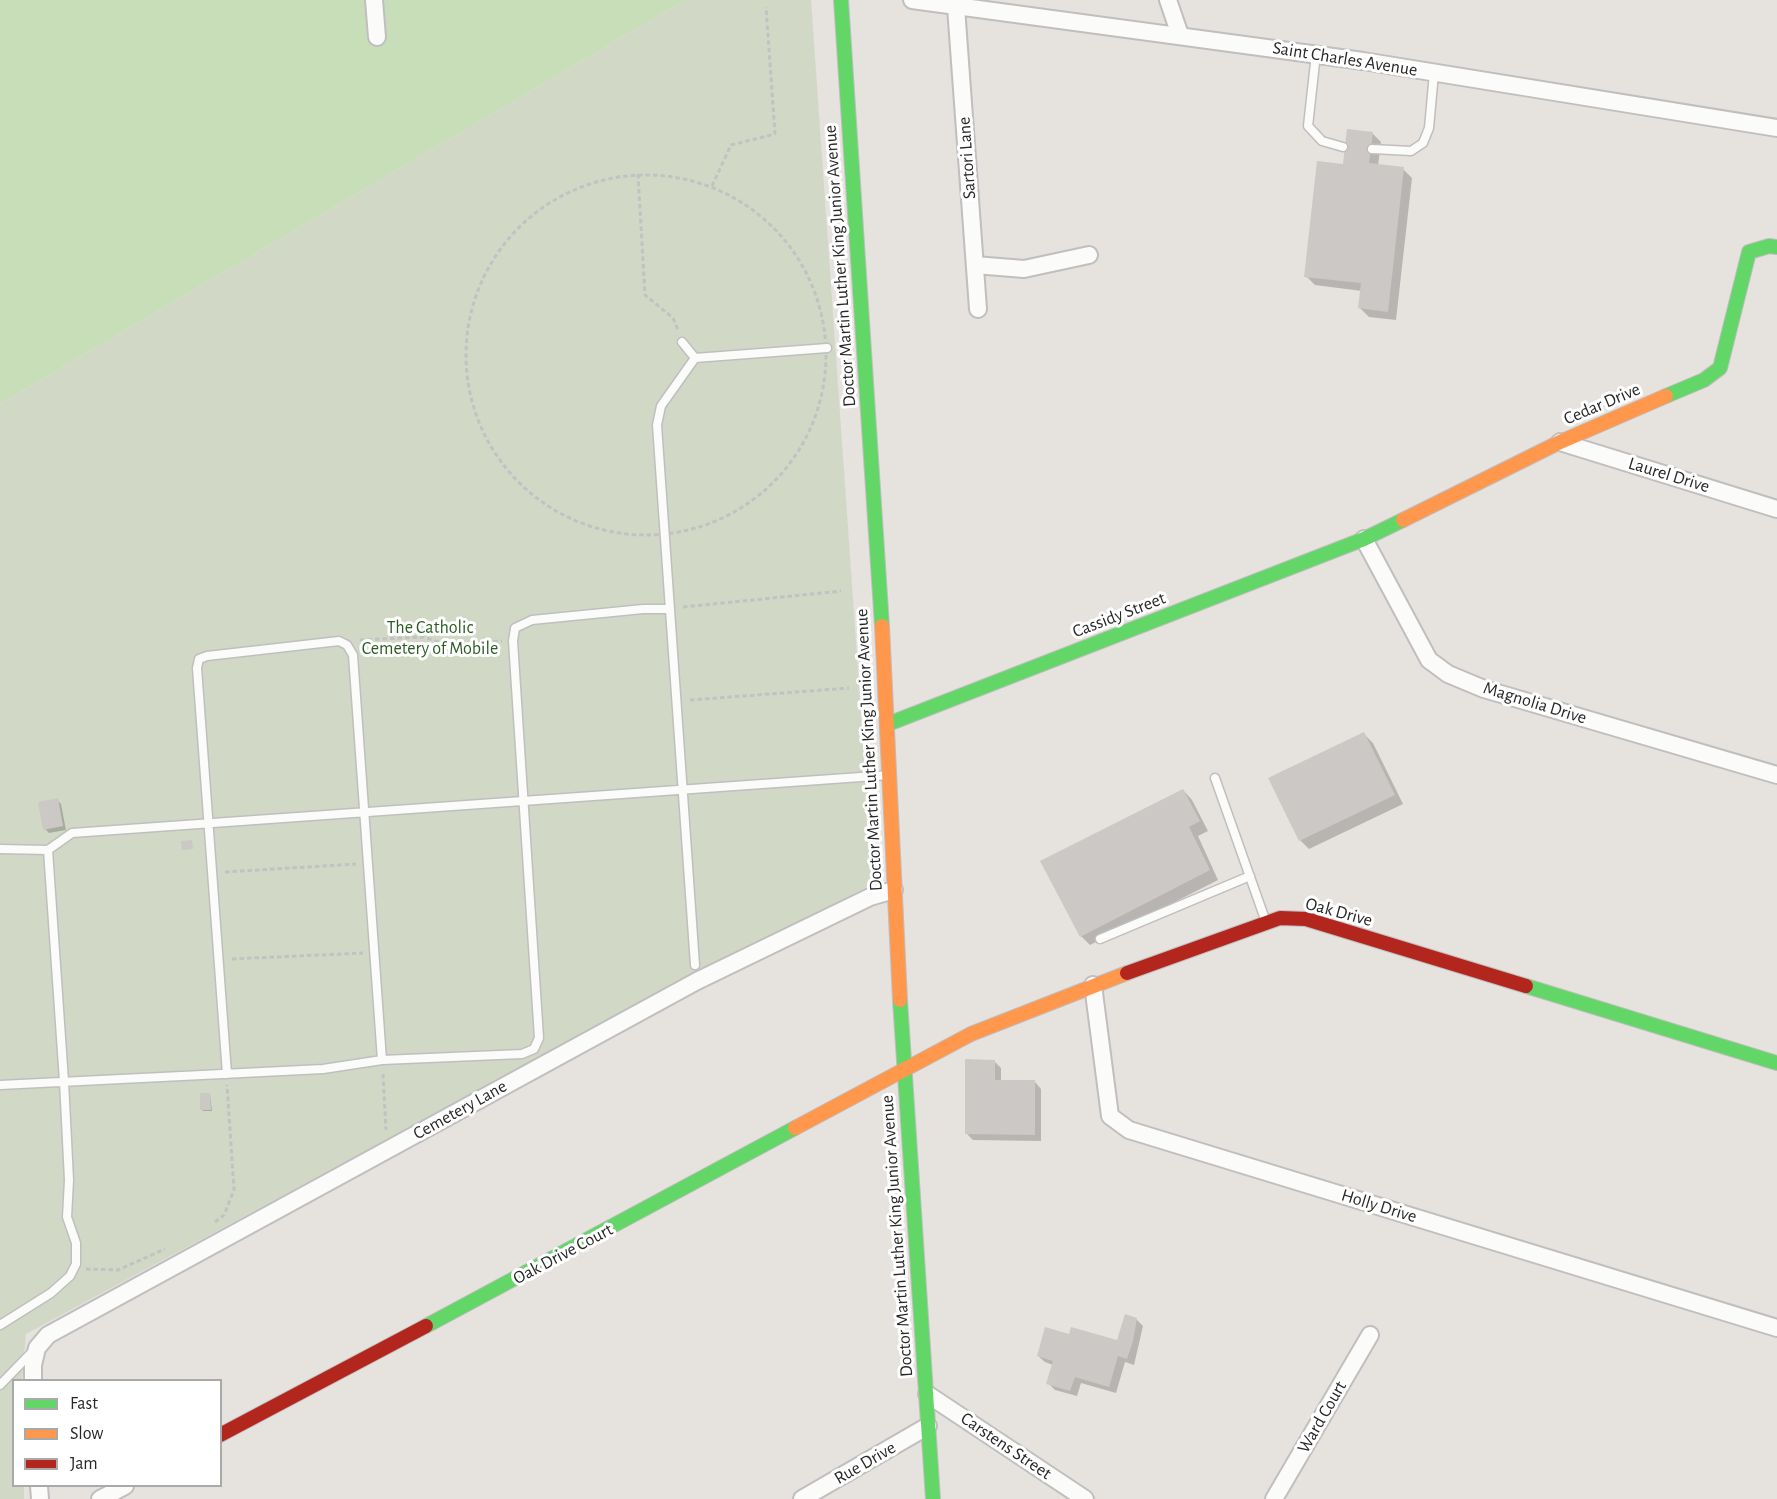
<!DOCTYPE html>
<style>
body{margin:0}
#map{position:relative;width:1777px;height:1499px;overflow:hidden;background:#e6e2de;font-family:"Alegreya Sans",sans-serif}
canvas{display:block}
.legend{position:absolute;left:12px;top:1379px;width:210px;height:108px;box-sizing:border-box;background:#fff;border:2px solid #a9a9a9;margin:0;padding:8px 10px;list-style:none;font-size:18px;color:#272727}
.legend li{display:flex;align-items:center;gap:12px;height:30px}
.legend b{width:30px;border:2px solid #a9a9a9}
</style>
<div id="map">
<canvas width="1777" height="1499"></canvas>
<ul class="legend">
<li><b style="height:8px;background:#63d668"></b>Fast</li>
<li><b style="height:8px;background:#ff974d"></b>Slow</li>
<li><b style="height:8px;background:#b3261e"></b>Jam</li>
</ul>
</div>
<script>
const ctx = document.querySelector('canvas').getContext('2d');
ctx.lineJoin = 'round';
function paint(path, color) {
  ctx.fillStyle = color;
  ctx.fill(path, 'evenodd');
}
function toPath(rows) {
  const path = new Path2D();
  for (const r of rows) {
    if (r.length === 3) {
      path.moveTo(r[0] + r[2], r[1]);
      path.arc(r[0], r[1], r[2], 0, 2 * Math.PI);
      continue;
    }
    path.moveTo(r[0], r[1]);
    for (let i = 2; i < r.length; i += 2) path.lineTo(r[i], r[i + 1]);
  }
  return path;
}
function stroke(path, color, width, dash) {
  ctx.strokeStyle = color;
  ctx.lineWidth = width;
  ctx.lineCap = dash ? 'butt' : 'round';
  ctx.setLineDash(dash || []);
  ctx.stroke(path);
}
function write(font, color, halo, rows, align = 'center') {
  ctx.font = font + ' "Alegreya Sans",sans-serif';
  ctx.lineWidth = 6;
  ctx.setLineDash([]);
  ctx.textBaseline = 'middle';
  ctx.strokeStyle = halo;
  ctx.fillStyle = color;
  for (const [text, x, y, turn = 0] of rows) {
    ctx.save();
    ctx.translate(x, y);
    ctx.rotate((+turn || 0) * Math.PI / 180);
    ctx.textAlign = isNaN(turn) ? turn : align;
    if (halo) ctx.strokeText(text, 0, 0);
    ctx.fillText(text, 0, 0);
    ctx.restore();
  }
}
paint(toPath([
 [0,0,685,0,0,404]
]), '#c7deb9');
paint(toPath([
 [685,0,811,0,873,884,684,979,26,1334,22,1380,14,1380,14,1486,24,1486,24,1499,0,1499,0,404]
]), '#d1d9c6');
paint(toPath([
 [1372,133,1381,142,1378,166,1403,169,1412,178,1396,320,1369,317,1360,308,1362,291,1315,285,1306,276,1344,166],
 [1364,734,1373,743,1403,804,1309,849,1300,840],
 [1183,790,1192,800,1208,831,1198,836,1218,880,1090,945,1081,936],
 [57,800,61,804,66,830,49,833,45,829],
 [994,1061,1001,1068,1001,1082,1035,1082,1041,1089,1041,1141,973,1140,967,1134],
 [210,1095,212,1111,203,1111,202,1109],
 [1136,1319,1143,1326,1134,1365,1125,1362,1116,1393,1081,1383,1077,1396,1055,1390,1048,1383,1053,1365,1045,1362,1038,1356,1070,1336,1118,1342]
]), '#0003');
paint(toPath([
 [1347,129,1373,132,1369,163,1404,167,1388,312,1358,308,1361,283,1304,277,1317,161,1343,164],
 [1364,732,1395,795,1299,841,1268,778],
 [1183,789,1200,821,1189,827,1210,870,1080,937,1040,861],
 [58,798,63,826,43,830,38,802],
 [192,840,193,849,182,850,181,841],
 [965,1059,995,1060,995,1080,1035,1080,1035,1135,965,1134],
 [200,1093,210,1093,211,1110,200,1110],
 [1125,1314,1137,1318,1133,1341,1127,1359,1118,1356,1109,1387,1075,1377,1070,1391,1046,1384,1053,1361,1037,1356,1045,1327,1069,1334,1071,1327,1117,1340]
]), '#cbc8c5');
const lane = toPath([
 [1316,54,1308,126,1322,141,1343,147],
 [1372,149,1411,151,1423,143,1429,128,1434,73],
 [682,342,695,358],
 [1215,778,1266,922],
 [0,849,48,850],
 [1100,939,1250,876],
 [695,965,657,425,661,406,695,358,827,348],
 [227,1074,197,668,199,659,207,656,339,641,347,645,353,655,382,1060],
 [0,1085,323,1069,382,1060,522,1054,534,1049,539,1038,513,641,515,628,532,620,643,609,669,609],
 [0,1325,51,1293,70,1276,76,1264,76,1243,67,1217,69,1180,64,1081,48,850,72,833,889,775],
 [0,1385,34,1350]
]);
const street = toPath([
 [374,0,377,37],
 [912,0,1363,61,1777,128],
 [1168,0,1180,35],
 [956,7,978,309],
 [975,265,1024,269,1089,255],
 [1560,442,1777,509],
 [1364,539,1429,660,1448,674,1484,689,1777,775],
 [1093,985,1110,1116,1129,1130,1777,1328],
 [33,1380,33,1365,37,1348,48,1335,697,981,870,897,894,890],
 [927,1394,1085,1499],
 [39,1486,40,1499],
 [100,1499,125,1486],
 [802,1499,928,1426],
 [1274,1499,1370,1335]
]);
const fast = toPath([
 [841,0,882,626],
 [1666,396,1704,380,1720,368,1749,252,1769,246,1777,247],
 [888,724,1364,539,1403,520],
 [1526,986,1777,1063],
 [900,1000,933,1499],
 [426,1326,795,1128]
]);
const slow = toPath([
 [1403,520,1560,442,1666,396],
 [882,626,900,1000],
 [795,1128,971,1034,1127,973]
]);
const jam = toPath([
 [1127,973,1280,918,1306,919,1526,986],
 [220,1435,426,1326]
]);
stroke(lane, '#c0bebf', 11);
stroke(street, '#c0bebf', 20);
stroke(fast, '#c0bebf', 16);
stroke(slow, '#c0bebf', 16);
stroke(jam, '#c0bebf', 16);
stroke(toPath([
 [638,174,645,295,673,318,678,330],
 [646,355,180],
 [712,186,731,145,775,134,766,7],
 [683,607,841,591],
 [360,640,424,637,446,645,502,641],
 [690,700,849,688],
 [225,872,356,864],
 [232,959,363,953],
 [383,1074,386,1130],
 [215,1222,224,1215,234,1190,227,1085],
 [86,1269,118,1270,165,1249]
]), '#c2c2c2', 3, [4.5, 3]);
stroke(lane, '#fbfbfa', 8);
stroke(street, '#fbfbfa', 16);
stroke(fast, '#63d668', 14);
stroke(slow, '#ff974d', 14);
stroke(jam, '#b3261e', 14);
write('18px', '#272727', '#fff', [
 ["Saint Charles Avenue",1345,59,9],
 ["Sartori Lane",967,158,-94],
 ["Doctor Martin Luther King Junior Avenue",840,266,-94],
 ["Cedar Drive",1602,404,-23],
 ["Laurel Drive",1669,475,17],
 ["Cassidy Street",1119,615,-21],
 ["Magnolia Drive",1535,703,17],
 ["Doctor Martin Luther King Junior Avenue",869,750,-93],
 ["Oak Drive",1339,912,15],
 ["Cemetery Lane",460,1110,-29],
 ["Holly Drive",1379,1206,17],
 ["Doctor Martin Luther King Junior Avenue",897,1236,-94],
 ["Oak Drive Court",563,1254,-28],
 ["Ward Court",1322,1417,-60],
 ["Carstens Street",1006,1446,34],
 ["Rue Drive",865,1463,-30]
]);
write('18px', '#2a5c20', '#fff', [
 ["The Catholic",430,628],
 ["Cemetery of Mobile",430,649]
]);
</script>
